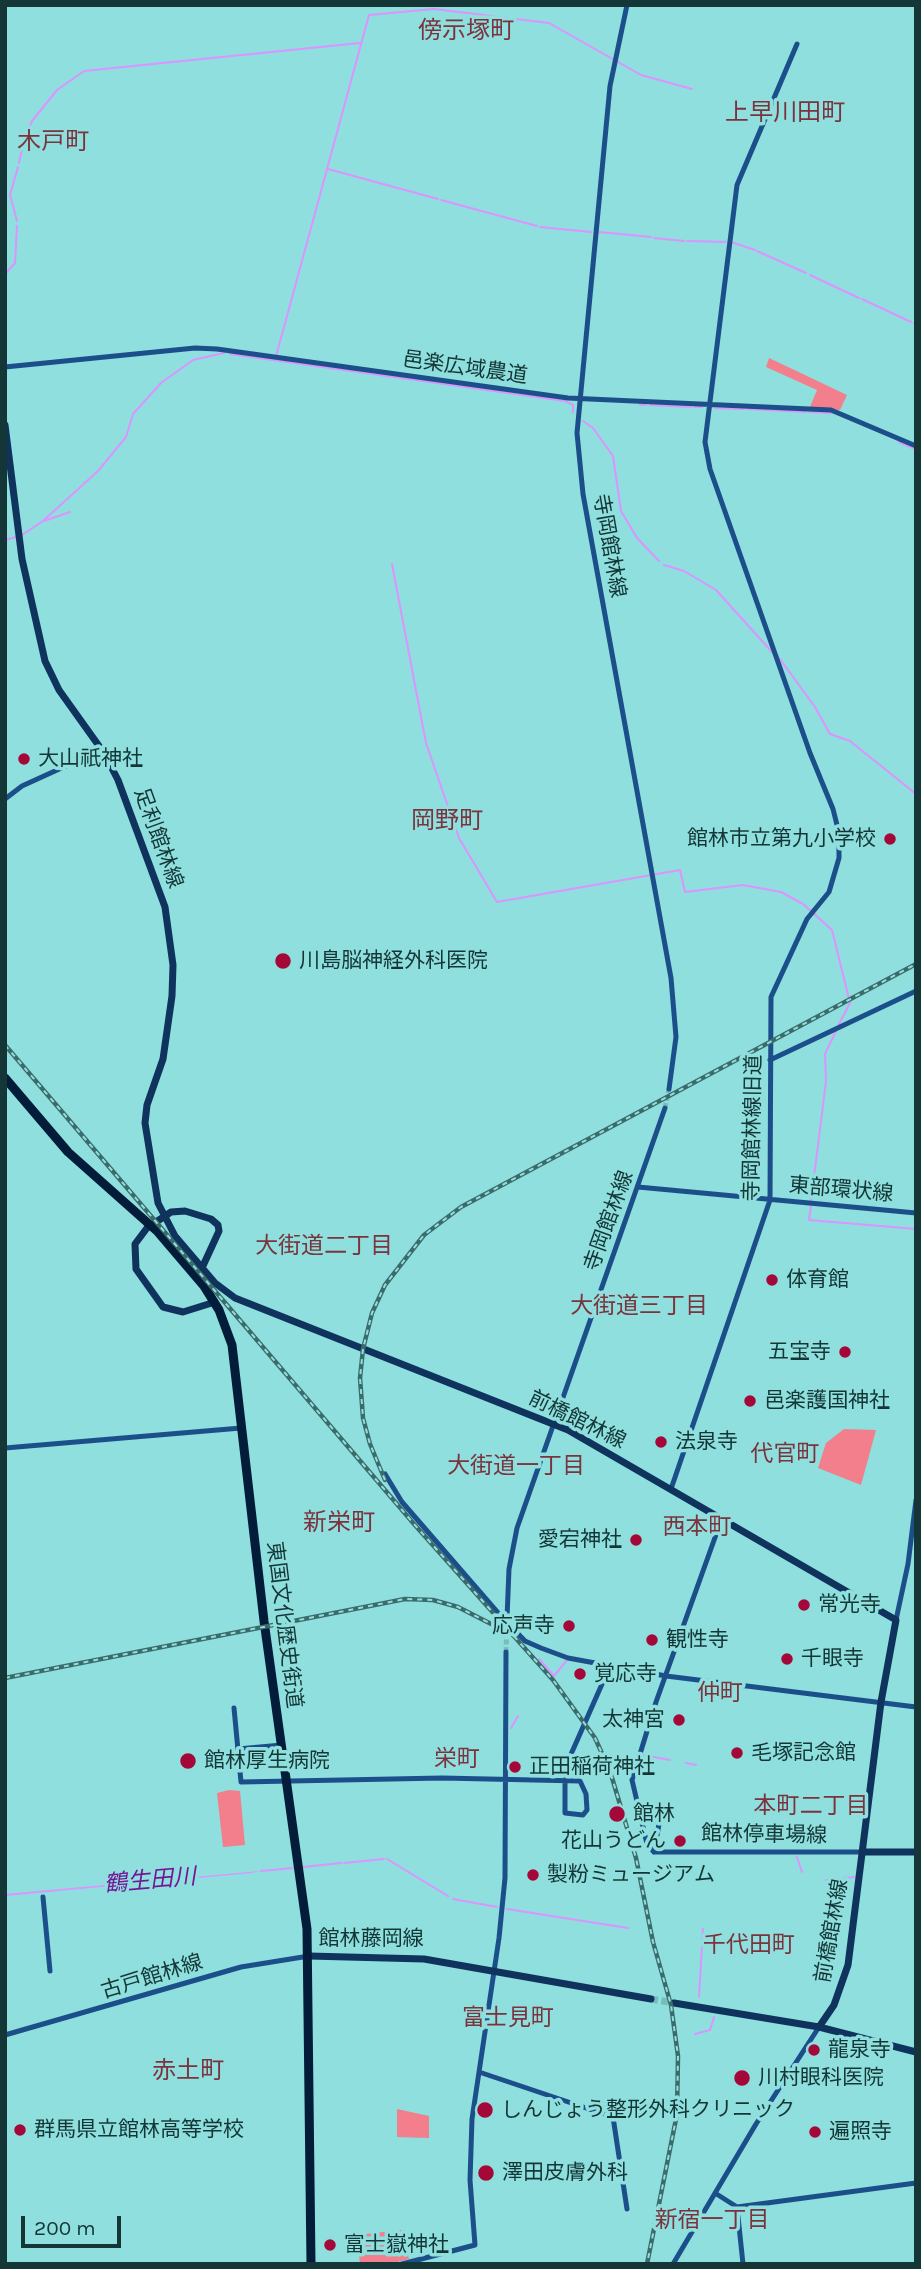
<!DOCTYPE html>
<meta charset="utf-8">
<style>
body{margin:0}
#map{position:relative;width:921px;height:2269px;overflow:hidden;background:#8edfdd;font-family:Karla,sans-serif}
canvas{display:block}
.frame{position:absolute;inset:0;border:7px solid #143636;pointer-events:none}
.scale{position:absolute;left:21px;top:2216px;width:100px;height:32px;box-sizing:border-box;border:4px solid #143636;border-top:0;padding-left:9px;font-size:21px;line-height:24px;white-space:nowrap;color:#143636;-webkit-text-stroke:5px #8edfdd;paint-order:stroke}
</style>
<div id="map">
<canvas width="921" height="2269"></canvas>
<div class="frame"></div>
<div class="scale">200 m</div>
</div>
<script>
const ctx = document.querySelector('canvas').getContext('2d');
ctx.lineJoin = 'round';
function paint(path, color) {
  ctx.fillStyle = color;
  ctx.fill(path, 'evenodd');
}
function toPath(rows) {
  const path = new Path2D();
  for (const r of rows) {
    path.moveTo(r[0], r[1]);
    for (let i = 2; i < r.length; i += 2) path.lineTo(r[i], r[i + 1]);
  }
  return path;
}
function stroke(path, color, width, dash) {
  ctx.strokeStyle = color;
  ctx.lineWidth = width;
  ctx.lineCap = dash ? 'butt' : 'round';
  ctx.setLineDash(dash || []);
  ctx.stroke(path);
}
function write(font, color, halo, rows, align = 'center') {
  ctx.font = font + ' Karla,"Noto Sans JP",sans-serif';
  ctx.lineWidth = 7;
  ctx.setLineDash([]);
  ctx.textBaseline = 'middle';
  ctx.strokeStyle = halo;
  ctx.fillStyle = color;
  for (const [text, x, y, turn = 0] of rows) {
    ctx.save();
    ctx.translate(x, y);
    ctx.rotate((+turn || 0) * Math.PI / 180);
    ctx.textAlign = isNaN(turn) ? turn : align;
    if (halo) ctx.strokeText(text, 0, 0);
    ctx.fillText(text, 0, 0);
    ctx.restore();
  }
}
paint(toPath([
 [769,358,847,395,840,410,810,407,817,390,766,367],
 [844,1429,876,1430,861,1485,818,1468,826,1443],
 [229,1790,240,1791,245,1845,223,1847,217,1793],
 [397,2109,429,2116,429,2138,397,2137],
 [401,2230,409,2259,389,2264,360,2264,357,2235]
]), '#f37e8c');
paint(toPath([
 [260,1871,252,1873,5,1896,5,1894]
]), '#dc94ff');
stroke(toPath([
 [19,163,24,139,32,121,57,90,84,71,360,43],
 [328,169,438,199],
 [441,200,537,226],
 [17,221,10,195,18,167],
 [540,227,591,232],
 [599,232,651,237],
 [654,238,684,241],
 [687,241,726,242],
 [731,242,755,250],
 [757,251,806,273],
 [5,274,15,263,17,226],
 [810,275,859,298],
 [862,299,911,322],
 [914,323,916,324],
 [230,354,565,401,573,405,573,412],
 [275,360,369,15,434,9,549,23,641,75,692,89],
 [640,405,646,405],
 [650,405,691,407],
 [694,407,702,407],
 [715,408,744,409],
 [747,409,806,412],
 [809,412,832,413],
 [583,421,593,428,613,456,621,511,637,538,659,561],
 [899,442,915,449],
 [44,521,70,512],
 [22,535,43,521,98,471,126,437,133,414,161,383,193,360,224,353],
 [5,540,16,537],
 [392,564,426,743,459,838,497,902,680,870,685,892,743,885,781,892,803,904,832,930,850,1003,838,1026],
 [664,565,684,571,716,590,772,652],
 [777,655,815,707,830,734,850,741,916,794],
 [811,1201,826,1081,825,1054,836,1031],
 [811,1206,809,1220,916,1229],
 [539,1659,554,1676,567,1660],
 [511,1728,518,1716],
 [643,1755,670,1760],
 [686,1763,696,1765],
 [756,1821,756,1837,769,1832,795,1838],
 [797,1857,802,1872],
 [387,1859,448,1896],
 [344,1863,384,1859],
 [303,1867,341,1863],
 [261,1871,293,1868],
 [826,1880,854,1877],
 [453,1899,497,1907],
 [507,1909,628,1928],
 [699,1997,703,1929],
 [695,2034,710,2030,714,2017]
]), '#dc94ff', 2);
stroke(toPath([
 [665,1108,669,1089],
 [506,1652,507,1620]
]), '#76bdbc', 5, [5, 2.5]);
stroke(toPath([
 [651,1999,674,2003]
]), '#76bdbc', 7, [7, 3.5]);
stroke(toPath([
 [627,5,610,86,577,433,583,494,671,978,676,1037,669,1089],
 [5,367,195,348,217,349,568,398,831,410,916,446],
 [5,799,22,786,101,750],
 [770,1060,916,991],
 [638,1187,916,1213],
 [5,1448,241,1428],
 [385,1474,402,1502,499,1614,525,1641,541,1648,568,1658,666,1676,916,1707],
 [671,1489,770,1200,771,997,807,919,829,892,839,858,839,833,833,809,810,753,710,469,705,442,737,185,797,44],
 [507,1618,509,1569,517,1528,665,1108],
 [896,1620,908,1564,916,1500],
 [234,1708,241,1782,442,1778,580,1781,586,1794,587,1810,583,1815,565,1813,565,1782],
 [238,1749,282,1745],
 [238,1749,282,1745],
 [566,1781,568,1761,610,1666],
 [641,1815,647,1820,656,1819,659,1824,654,1852],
 [654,1852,647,1844,632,1780,656,1702,722,1518],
 [654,1852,862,1852],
 [43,1897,50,1971],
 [5,2035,241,1967,309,1956],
 [479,2072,613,2117,627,2209],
 [715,2193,737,2207,743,2264],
 [737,2207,916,2183],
 [402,2264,475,2245,470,2180,472,2119,499,1938,505,1878,506,1652],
 [673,2264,756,2124,819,2027]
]), '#1c4f8a', 5);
stroke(toPath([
 [5,425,22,559,45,661,59,690,104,753,118,780,165,907,173,965,172,996,163,1059,147,1105,145,1123,158,1203,175,1236,215,1283,235,1298,568,1430,896,1620,881,1702,848,1965,834,2005,819,2027],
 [202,1268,219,1231,218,1225,211,1219,185,1211,171,1212,147,1228,135,1244,136,1269,163,1307,183,1312,215,1302],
 [862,1852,916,1852],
 [309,1956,424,1959,651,1999],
 [674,2003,819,2027,916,2052]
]), '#0f335c', 7);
stroke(toPath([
 [5,1078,68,1152,158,1232,204,1286,219,1310,232,1345,264,1621,307,1929,311,2264]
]), '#031c3a', 9);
const rail = toPath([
 [5,1045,414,1524,553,1680,595,1738,610,1771,636,1858,653,1942,671,2005,678,2056,677,2114,647,2264],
 [385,1480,370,1444,363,1418,360,1378,363,1349,372,1313,385,1285,424,1235,461,1207,916,964],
 [5,1678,405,1599,433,1600,458,1607,497,1627]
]);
stroke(rail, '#3b6b6b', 4.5);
stroke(rail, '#8edfdd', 2, [5]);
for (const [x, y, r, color] of [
 [24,759,7,"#a40838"],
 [890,839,7,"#a40838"],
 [283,961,9,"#a40838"],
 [772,1280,7,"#a40838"],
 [845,1352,7,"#a40838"],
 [750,1401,7,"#a40838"],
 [661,1442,7,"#a40838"],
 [636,1540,7,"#a40838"],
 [804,1605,7,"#a40838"],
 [569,1626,7,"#a40838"],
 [652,1640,7,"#a40838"],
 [787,1659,7,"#a40838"],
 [580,1674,7,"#a40838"],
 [679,1720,7,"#a40838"],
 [737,1753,7,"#a40838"],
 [188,1761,9,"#a40838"],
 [515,1767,7,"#a40838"],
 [617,1814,9,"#a40838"],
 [680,1841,7,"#a40838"],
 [533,1875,7,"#a40838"],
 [814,2050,7,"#a40838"],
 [742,2078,9,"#a40838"],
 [485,2110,9,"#a40838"],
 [20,2130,7,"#a40838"],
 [815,2132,7,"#a40838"],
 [486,2173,9,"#a40838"],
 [330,2245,7,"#a40838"]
]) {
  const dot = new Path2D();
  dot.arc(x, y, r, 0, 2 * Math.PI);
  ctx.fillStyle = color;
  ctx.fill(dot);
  stroke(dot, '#8edfdd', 2.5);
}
write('21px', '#143636', '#8edfdd', [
 ["邑楽広域農道",465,368,8],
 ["寺岡館林線",609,546,80],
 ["足利館林線",158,838,70],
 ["寺岡館林線旧道",753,1128,-89],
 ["東部環状線",841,1190,5],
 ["寺岡館林線",609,1221,-70],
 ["前橋館林線",577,1420,26],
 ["東国文化歴史街道",284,1625,83],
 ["館林停車場線",764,1835,1],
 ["前橋館林線",832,1931,-80],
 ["館林藤岡線",371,1939],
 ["古戸館林線",152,1977,-17]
]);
write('21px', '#143636', '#8edfdd', [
 ["大山祇神社",38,759],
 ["館林市立第九小学校",876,839,"right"],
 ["川島脳神経外科医院",299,961],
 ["体育館",786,1280],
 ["五宝寺",831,1352,"right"],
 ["邑楽護国神社",764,1401],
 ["法泉寺",675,1442],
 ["愛宕神社",622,1540,"right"],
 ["常光寺",818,1605],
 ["応声寺",555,1626,"right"],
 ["観性寺",666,1640],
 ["千眼寺",801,1659],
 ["覚応寺",594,1674],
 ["太神宮",665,1720,"right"],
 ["毛塚記念館",751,1753],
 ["館林厚生病院",204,1761],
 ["正田稲荷神社",529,1767],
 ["館林",633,1814],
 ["花山うどん",666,1841,"right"],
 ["製粉ミュージアム",547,1875],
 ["龍泉寺",828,2050],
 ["川村眼科医院",758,2078],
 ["しんじょう整形外科クリニック",501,2110],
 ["群馬県立館林高等学校",34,2130],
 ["遍照寺",829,2132],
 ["澤田皮膚外科",502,2173],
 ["富士嶽神社",344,2245]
], 'left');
write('23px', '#7b333d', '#8edfdd', [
 ["大街道二丁目",324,1246],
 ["大街道三丁目",639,1306],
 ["代官町",785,1454],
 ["大街道一丁目",516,1466],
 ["西本町",697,1527],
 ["仲町",720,1693],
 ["栄町",457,1759],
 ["本町二丁目",811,1806],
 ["千代田町",749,1945],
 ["富士見町",508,2018],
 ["新宿一丁目",712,2220]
]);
write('italic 23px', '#731595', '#8edfdd', [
 ["鶴生田川",150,1881,-5]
]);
write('24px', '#7b333d', '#8edfdd', [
 ["傍示塚町",466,31],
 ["上早川田町",785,113],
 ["木戸町",53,142],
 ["岡野町",447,821],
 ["新栄町",339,1523],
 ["赤土町",188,2071]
]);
</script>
